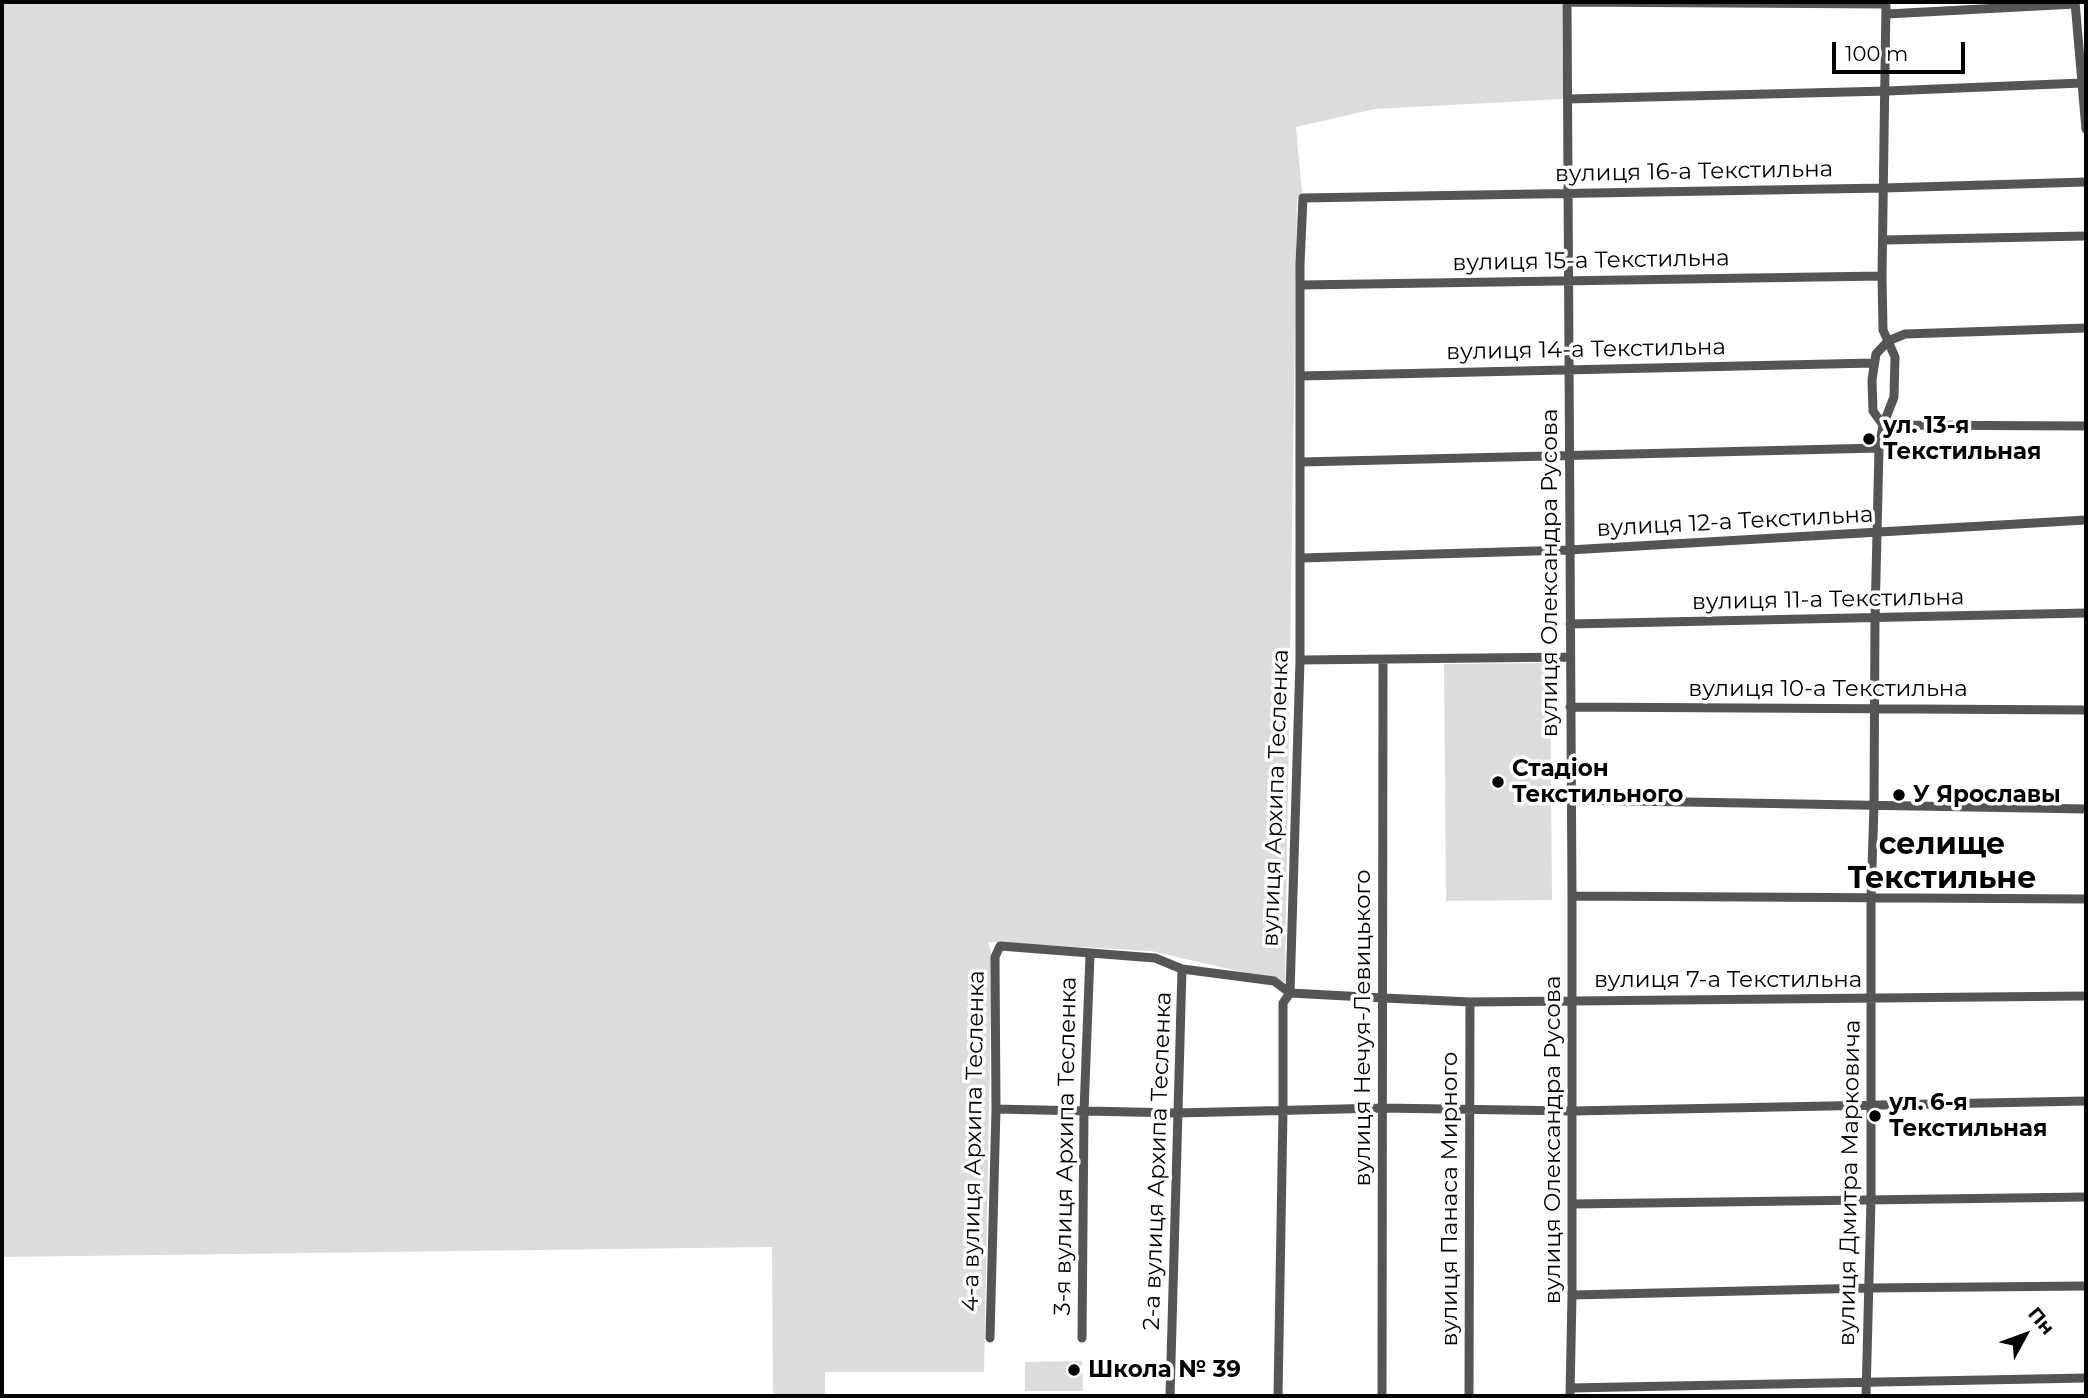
<!DOCTYPE html>
<meta charset="utf-8">
<style>
body{margin:0}
#map{position:relative;width:2088px;height:1398px;overflow:hidden;background:#fff;font-family:Montserrat,sans-serif}
canvas{display:block}
.frame{position:absolute;inset:0;border:4px solid #000;pointer-events:none}
.north{position:absolute;left:1990px;top:1300px;width:70px;height:70px;-webkit-text-stroke:5px #fff;paint-order:stroke;rotate:49deg;font-size:19px;font-weight:700;line-height:28px;text-align:center;color:#000}
.north::after{content:'';display:block;margin:auto;width:24px;height:32px;background:#000;clip-path:polygon(50% 0,100% 100%,50% 72%,0 100%)}
.scale{position:absolute;left:1832px;top:42px;width:133px;height:32px;box-sizing:border-box;border:4px solid #000;border-top:0;padding-left:9px;font-size:21px;line-height:24px;white-space:nowrap;color:#000;-webkit-text-stroke:5px #fff;paint-order:stroke}
</style>
<div id="map">
<canvas width="2088" height="1398"></canvas>
<div class="frame"></div>
<div class="north">Пн</div>
<div class="scale">100 m</div>
</div>
<script>
const ctx = document.querySelector('canvas').getContext('2d');
ctx.lineJoin = 'round';
function paint(path, color) {
  ctx.fillStyle = color;
  ctx.fill(path, 'evenodd');
}
function toPath(rows) {
  const path = new Path2D();
  for (const r of rows) {
    path.moveTo(r[0], r[1]);
    for (let i = 2; i < r.length; i += 2) path.lineTo(r[i], r[i + 1]);
  }
  return path;
}
function stroke(path, color, width, dash) {
  ctx.strokeStyle = color;
  ctx.lineWidth = width;
  ctx.lineCap = dash ? 'butt' : 'round';
  ctx.setLineDash(dash || []);
  ctx.stroke(path);
}
function write(font, color, halo, rows, align = 'center') {
  ctx.font = font + ' Montserrat,sans-serif';
  ctx.lineWidth = 7;
  ctx.setLineDash([]);
  ctx.textBaseline = 'middle';
  ctx.strokeStyle = halo;
  ctx.fillStyle = color;
  for (const [text, x, y, turn = 0] of rows) {
    ctx.save();
    ctx.translate(x, y);
    ctx.rotate((+turn || 0) * Math.PI / 180);
    ctx.textAlign = isNaN(turn) ? turn : align;
    if (halo) ctx.strokeText(text, 0, 0);
    ctx.fillText(text, 0, 0);
    ctx.restore();
  }
}
paint(toPath([
 [2,2,1562,2,1563,99,1375,109,1296,127,1302,192,1297,199,1285,982,1151,951,988,942,992,956,984,1372,825,1372,825,1396,773,1396,772,1247,2,1257],
 [1550,663,1552,900,1446,901,1444,664],
 [1082,1361,1083,1391,1025,1391,1025,1362]
]), '#dcdcdc');
stroke(toPath([
 [1567,2,1572,896,1572,1295,1570,1396],
 [1567,2,1886,4],
 [2075,2,2086,129],
 [1887,14,2075,4],
 [1568,99,1887,91,2082,83],
 [1883,240,2086,236],
 [1301,285,1882,276],
 [2086,328,1905,334,1888,341,1895,357,1894,397,1883,425,2086,426],
 [1300,376,1873,363],
 [1301,462,1879,448],
 [1301,558,1569,550,2086,520],
 [1570,624,2086,613],
 [1300,660,1570,657],
 [1570,707,2086,710],
 [1571,800,2086,809],
 [1572,896,2086,899],
 [996,1109,1177,1113,1382,1108,1572,1111,2086,1101],
 [1572,1204,2086,1197],
 [1572,1295,1870,1288,2086,1286],
 [990,1338,996,1109,995,957,1000,946,1155,958,1182,969,1274,981,1290,993,1384,998,1470,1002,2086,996],
 [1082,1338,1084,1111,1090,955],
 [1570,1388,2086,1378],
 [1170,1396,1182,969],
 [1278,1396,1283,1111,1283,1003,1290,993,1300,660,1300,264,1303,198,1884,188,2086,182],
 [1382,1396,1383,660],
 [1469,1396,1470,1002],
 [1866,1396,1871,1200,1871,899,1874,806,1875,619,1879,448,1883,425,1873,411,1872,380,1876,354,1888,341,1883,330,1882,276,1886,2]
]), '#555', 9);
for (const [x, y, r, color] of [
 [1869,439,7,"#000"],
 [1498,782,7,"#000"],
 [1899,795,7,"#000"],
 [1875,1116,7,"#000"],
 [1074,1370,7,"#000"]
]) {
  const dot = new Path2D();
  dot.arc(x, y, r, 0, 2 * Math.PI);
  ctx.fillStyle = color;
  ctx.fill(dot);
  stroke(dot, '#fff', 2.5);
}
write('23px', '#000', '#fff', [
 ["вулиця 16-а Текстильна",1694,172,-1],
 ["вулиця 15-а Текстильна",1591,261,-1],
 ["вулиця 14-а Текстильна",1586,350,-1],
 ["вулиця 12-а Текстильна",1735,522,-3],
 ["вулиця Олександра Русова",1550,573,-90],
 ["вулиця 11-а Текстильна",1828,600,-1],
 ["вулиця 10-а Текстильна",1828,689],
 ["вулиця Архипа Тесленка",1276,798,-88],
 ["вулиця 7-а Текстильна",1728,980],
 ["вулиця Нечуя-Левицького",1363,1028,-90],
 ["вулиця Олександра Русова",1553,1140,-90],
 ["4-а вулиця Архипа Тесленка",974,1141,-89],
 ["3-я вулиця Архипа Тесленка",1066,1146,-89],
 ["2-а вулиця Архипа Тесленка",1158,1161,-88],
 ["вулиця Дмитра Марковича",1850,1183,-89],
 ["вулиця Панаса Мирного",1450,1199,-90]
]);
write('bold 23px', '#000', '#fff', [
 ["ул. 13-я",1883,426],
 ["Текстильная",1883,452],
 ["Стадіон",1512,769],
 ["Текстильного",1512,795],
 ["У Ярославы",1913,795],
 ["ул. 6-я",1889,1103],
 ["Текстильная",1889,1129],
 ["Школа № 39",1088,1370]
], 'left');
write('bold 30px', '#000', '#fff', [
 ["селище",1942,845],
 ["Текстильне",1942,879]
]);
</script>
